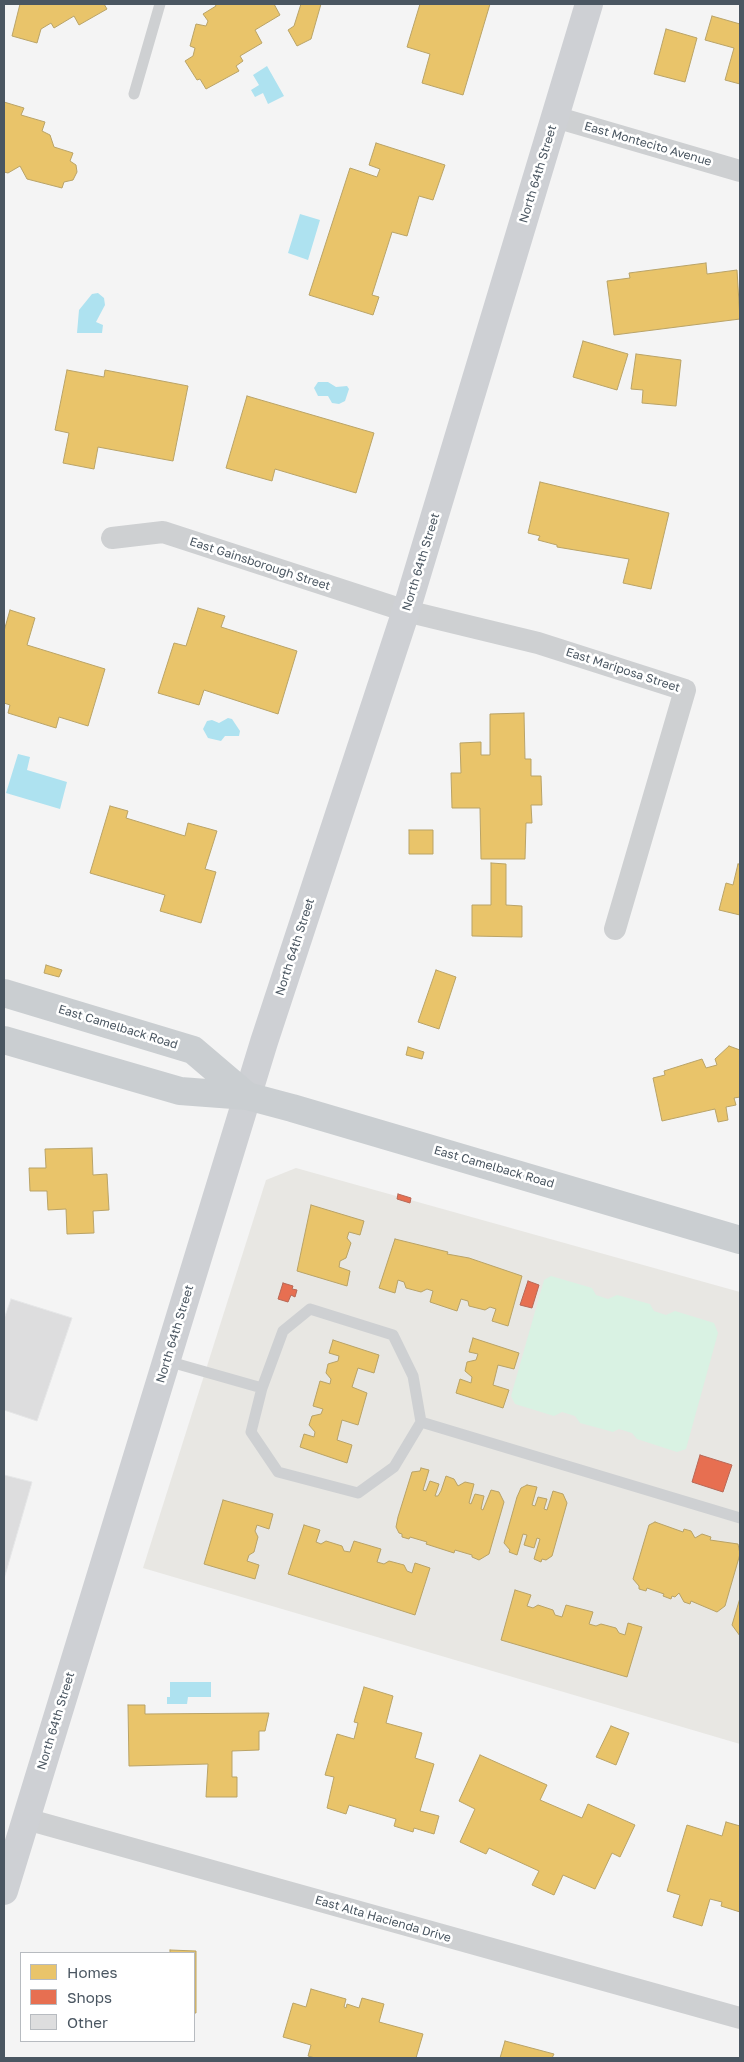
<!DOCTYPE html>
<style>
body{margin:0}
#map{position:relative;width:744px;height:2062px;overflow:hidden;background:#f4f4f4;font-family:"Golos Text",sans-serif}
canvas{display:block}
.frame{position:absolute;inset:0;border:5px solid #4a5661;pointer-events:none}
.legend{position:absolute;left:20px;top:1952px;width:175px;height:90px;box-sizing:border-box;background:#fff;border:1px solid #b7bbc0;margin:0;padding:6px 9px;list-style:none;font-size:15px;color:#4a5661}
.legend li{display:flex;align-items:center;gap:10px;height:25px}
.legend b{width:25px;border:1px solid #b7bbc0}
</style>
<div id="map">
<canvas width="744" height="2062"></canvas>
<div class="frame"></div>
<ul class="legend">
<li><b style="height:14px;background:#e9c46a"></b>Homes</li>
<li><b style="height:14px;background:#e76f51"></b>Shops</li>
<li><b style="height:14px;background:#ddddde"></b>Other</li>
</ul>
</div>
<script>
const ctx = document.querySelector('canvas').getContext('2d');
ctx.lineJoin = 'round';
function paint(path, color) {
  ctx.fillStyle = color;
  ctx.fill(path, 'evenodd');
}
function toPath(rows) {
  const path = new Path2D();
  for (const r of rows) {
    path.moveTo(r[0], r[1]);
    for (let i = 2; i < r.length; i += 2) path.lineTo(r[i], r[i + 1]);
  }
  return path;
}
function stroke(path, color, width, dash) {
  ctx.strokeStyle = color;
  ctx.lineWidth = width;
  ctx.lineCap = dash ? 'butt' : 'round';
  ctx.setLineDash(dash || []);
  ctx.stroke(path);
}
function write(font, color, halo, rows, align = 'center') {
  ctx.font = font + ' "Golos Text",sans-serif';
  ctx.lineWidth = 5;
  ctx.setLineDash([]);
  ctx.textBaseline = 'middle';
  ctx.strokeStyle = halo;
  ctx.fillStyle = color;
  for (const [text, x, y, turn = 0] of rows) {
    ctx.save();
    ctx.translate(x, y);
    ctx.rotate((+turn || 0) * Math.PI / 180);
    ctx.textAlign = isNaN(turn) ? turn : align;
    if (halo) ctx.strokeText(text, 0, 0);
    ctx.fillText(text, 0, 0);
    ctx.restore();
  }
}
paint(toPath([
 [296,1168,740,1292,740,1744,143,1568,266,1180]
]), '#e8e7e3');
paint(toPath([
 [551,1276,592,1288,596,1295,608,1299,617,1295,650,1304,654,1311,666,1315,675,1311,714,1323,718,1333,686,1449,677,1452,637,1439,632,1433,619,1429,613,1432,580,1423,575,1416,562,1412,554,1416,515,1404,511,1396,544,1280]
]), '#d9f2e3');
paint(toPath([
 [267,66,284,96,268,104,263,93,255,97,251,90,259,85,253,75],
 [300,214,320,220,308,260,288,253],
 [98,293,104,298,105,305,96,322,103,325,102,333,77,333,79,310,92,294],
 [318,382,328,382,336,387,347,386,349,389,345,401,339,404,332,403,328,396,318,396,314,388],
 [228,718,232,719,240,731,239,736,225,736,221,741,208,738,203,729,207,721,212,720,219,723],
 [18,754,30,757,27,770,67,782,60,809,6,793],
 [170,1682,211,1682,211,1697,188,1697,187,1704,167,1704,167,1697,170,1697]
]), '#aee2f0');
const homes = toPath([
 [20,4,104,4,107,9,79,25,74,16,54,28,51,23,41,29,37,43,12,36,20,4],
 [215,4,274,4,280,15,255,30,262,43,240,56,243,61,236,66,239,71,206,89,200,79,197,80,185,61,193,56,195,48,190,46,196,24,206,26,208,21,203,14,216,6,215,4],
 [301,4,321,4,311,39,297,46,288,30,294,26,301,4],
 [420,4,490,4,463,95,422,83,430,54,407,47,420,4],
 [712,16,740,24,740,84,725,80,734,48,705,40,712,16],
 [666,29,697,38,685,82,654,74,666,29],
 [4,102,24,108,21,115,45,122,42,131,50,135,54,147,73,153,70,161,76,165,77,172,73,180,64,182,62,188,27,179,20,166,8,173,4,172,4,102],
 [376,143,445,165,433,200,419,196,407,236,392,232,372,295,379,297,373,315,309,295,350,168,377,177,380,169,369,165,376,143],
 [706,263,707,274,737,270,740,319,614,335,607,281,630,278,629,273,706,263],
 [583,341,628,354,617,390,573,377,583,341],
 [636,354,681,360,676,406,642,403,643,390,631,389,636,354],
 [67,370,104,377,105,370,188,386,173,461,98,447,94,469,63,463,69,433,55,430,67,370],
 [247,396,374,433,356,493,275,469,272,481,226,468,247,396],
 [540,482,669,513,651,589,623,583,629,559,557,547,557,545,538,540,540,536,528,533,540,482],
 [198,608,225,616,221,627,297,651,278,714,204,690,199,705,158,693,174,643,186,646,198,608],
 [10,610,35,618,27,645,105,669,88,726,59,717,56,728,8,713,10,705,4,703,4,631,10,610],
 [524,713,525,759,531,759,531,776,541,776,542,805,531,805,532,823,526,823,525,859,481,859,480,808,452,808,451,773,461,773,460,743,481,742,481,755,490,755,490,714,524,713],
 [110,806,128,811,126,818,185,836,188,823,217,831,205,869,216,872,201,923,160,911,165,895,90,873,110,806],
 [409,830,433,830,433,854,409,854,409,830],
 [491,863,506,864,506,905,522,906,522,937,472,936,472,905,491,905,491,863],
 [738,864,740,864,740,915,719,910,726,883,733,885,738,864],
 [46,965,62,970,59,977,44,973,46,965],
 [436,970,456,977,439,1029,418,1022,436,970],
 [729,1046,740,1050,740,1048,740,1097,734,1098,736,1105,726,1107,728,1120,718,1122,715,1109,662,1121,653,1078,665,1075,664,1071,702,1059,706,1068,717,1065,715,1059,729,1046],
 [408,1047,424,1052,422,1059,406,1055,408,1047],
 [92,1148,93,1175,107,1174,109,1210,93,1211,94,1233,67,1234,66,1209,48,1210,47,1191,30,1191,29,1168,46,1168,45,1149,92,1148],
 [311,1205,364,1221,360,1235,349,1232,347,1238,351,1243,346,1258,340,1261,339,1267,350,1271,347,1286,297,1271,311,1205],
 [395,1239,448,1252,447,1254,469,1258,522,1276,508,1326,492,1321,496,1309,490,1307,485,1310,469,1306,468,1301,461,1299,457,1311,430,1302,433,1291,427,1289,421,1292,406,1288,404,1282,398,1280,395,1293,379,1288,395,1239],
 [473,1338,519,1353,514,1369,498,1365,493,1385,509,1390,503,1408,456,1393,460,1379,471,1383,472,1377,465,1371,467,1362,476,1360,478,1354,469,1352,473,1338],
 [333,1340,379,1355,374,1373,358,1368,352,1387,367,1393,358,1425,342,1420,337,1440,352,1445,347,1463,300,1447,304,1434,314,1437,315,1432,309,1425,312,1416,321,1414,323,1409,313,1406,320,1381,330,1384,331,1379,326,1373,328,1364,338,1361,339,1356,329,1353,333,1340],
 [421,1468,429,1470,423,1490,426,1491,430,1481,439,1484,435,1496,438,1496,441,1491,446,1476,454,1479,458,1486,465,1482,474,1484,469,1503,471,1504,475,1494,484,1496,481,1509,483,1510,491,1490,499,1492,504,1502,489,1554,479,1560,472,1557,472,1555,455,1550,454,1553,426,1544,427,1542,410,1537,409,1539,402,1537,402,1534,399,1533,396,1527,398,1517,412,1472,420,1471,421,1468],
 [527,1485,537,1487,532,1505,535,1506,538,1497,547,1499,544,1509,547,1510,553,1491,563,1494,567,1503,552,1556,546,1560,542,1559,541,1562,534,1559,540,1539,537,1538,534,1548,524,1545,527,1535,523,1534,517,1555,509,1552,510,1550,504,1543,517,1497,521,1488,527,1485],
 [223,1500,273,1514,269,1529,257,1525,255,1531,258,1537,254,1552,249,1555,247,1561,259,1565,255,1579,204,1564,223,1500],
 [655,1522,683,1532,684,1529,691,1531,695,1538,702,1534,711,1537,710,1540,738,1544,740,1554,725,1606,717,1612,691,1601,690,1604,684,1602,679,1593,675,1597,672,1596,671,1599,663,1596,664,1594,647,1588,646,1591,639,1589,639,1586,633,1579,649,1525,655,1522],
 [304,1525,320,1530,316,1542,321,1544,326,1541,342,1546,344,1551,350,1552,354,1541,381,1549,377,1562,384,1564,389,1561,404,1565,407,1571,412,1573,415,1563,430,1568,415,1615,288,1574,304,1525],
 [515,1590,531,1595,527,1606,533,1608,538,1605,553,1610,555,1615,562,1617,566,1605,593,1612,589,1624,596,1626,601,1624,616,1628,619,1633,625,1635,628,1623,642,1627,627,1677,501,1640,515,1590],
 [740,1598,740,1636,732,1625,740,1598],
 [364,1687,393,1696,386,1723,422,1733,415,1758,434,1764,420,1811,439,1816,434,1834,414,1828,413,1832,394,1826,396,1819,349,1805,346,1814,327,1808,334,1777,325,1775,337,1734,354,1739,358,1723,354,1722,364,1687],
 [128,1705,145,1705,145,1714,269,1713,265,1731,259,1731,259,1750,232,1751,232,1777,237,1777,237,1797,206,1797,208,1764,129,1766,128,1705],
 [611,1726,629,1733,616,1765,596,1757,611,1726],
 [480,1755,547,1785,540,1800,582,1818,588,1804,635,1825,620,1857,612,1853,595,1889,563,1875,554,1895,532,1885,539,1871,489,1848,486,1854,460,1842,475,1809,459,1801,480,1755],
 [726,1822,740,1826,740,1912,721,1906,722,1902,710,1899,702,1926,673,1917,680,1895,667,1891,687,1825,722,1836,726,1822],
 [170,1950,196,1951,196,2013,194,2013,194,1953,170,1953,170,1950],
 [311,1989,346,1999,344,2007,346,2008,347,2004,359,2008,362,1998,384,2004,379,2022,423,2034,416,2058,315,2058,308,2056,311,2045,283,2037,293,2003,306,2007,311,1989],
 [505,2041,554,2054,552,2058,500,2058,505,2041]
]);
paint(homes, '#e9c46a');
stroke(homes, '#b9a367', 1);
const shops = toPath([
 [398,1194,411,1198,410,1203,397,1199,398,1194],
 [528,1281,539,1285,532,1308,520,1305,528,1281],
 [283,1283,293,1286,292,1289,297,1290,295,1297,291,1295,288,1302,278,1299,283,1283],
 [700,1455,732,1465,723,1492,692,1482,700,1455]
]);
paint(shops, '#e76f51');
stroke(shops, '#b86856', 1);
const building = toPath([
 [11,1299,72,1318,37,1421,4,1410,4,1319,11,1299],
 [4,1475,32,1482,4,1579,4,1475]
]);
paint(building, '#ddddde');
stroke(building, '#e5e6e7', 1);
stroke(toPath([
 [134,94,160,4],
 [310,1309,393,1335,413,1376,421,1422,394,1467,358,1493,278,1472,251,1432,262,1388,283,1331,310,1309],
 [167,1361,262,1388],
 [421,1422,740,1518]
]), '#ced0d2', 11);
stroke(toPath([
 [555,117,740,171],
 [112,538,163,532,406,611,538,643,685,690,615,929],
 [26,1819,740,2018]
]), '#ced0d2', 22);
stroke(toPath([
 [4,1891,264,1042,406,611,589,4]
]), '#ced0d4', 28);
stroke(toPath([
 [4,993,193,1050,247,1096],
 [4,1040,180,1091,247,1096,292,1108,740,1240]
]), '#caced1', 28);
write('12px', '#4a5661', '#fff', [
 ["East Montecito Avenue",648,144,16],
 ["North 64th Street",538,174,-73],
 ["North 64th Street",421,562,-73],
 ["East Gainsborough Street",260,564,18],
 ["East Mariposa Street",623,670,18],
 ["North 64th Street",295,947,-72],
 ["East Camelback Road",118,1027,17],
 ["East Camelback Road",494,1167,16],
 ["North 64th Street",175,1334,-73],
 ["North 64th Street",56,1721,-73],
 ["East Alta Hacienda Drive",383,1919,16]
]);
</script>
